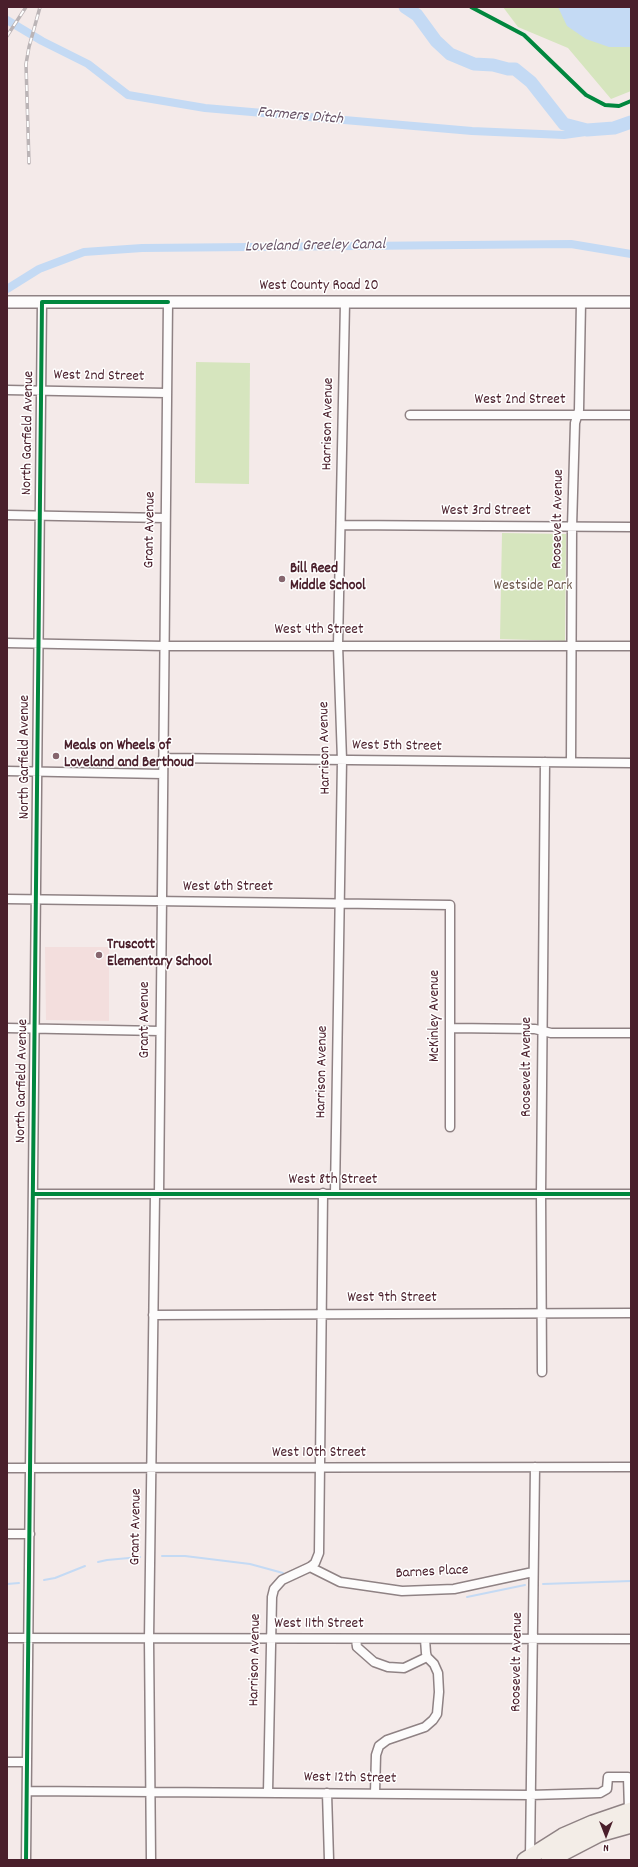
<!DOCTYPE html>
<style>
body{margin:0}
#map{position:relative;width:638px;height:1867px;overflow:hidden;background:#f4eae9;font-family:Dekko,sans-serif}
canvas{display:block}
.frame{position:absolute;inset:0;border:8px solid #4a1f2b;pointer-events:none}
.north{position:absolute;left:586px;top:1815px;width:40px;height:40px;-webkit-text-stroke:3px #fff;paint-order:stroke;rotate:180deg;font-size:11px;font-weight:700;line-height:16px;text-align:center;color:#4a1f2b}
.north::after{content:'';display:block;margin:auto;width:14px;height:18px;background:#4a1f2b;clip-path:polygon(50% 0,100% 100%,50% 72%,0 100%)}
</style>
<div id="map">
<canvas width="638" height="1867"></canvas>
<div class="frame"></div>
<div class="north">N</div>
</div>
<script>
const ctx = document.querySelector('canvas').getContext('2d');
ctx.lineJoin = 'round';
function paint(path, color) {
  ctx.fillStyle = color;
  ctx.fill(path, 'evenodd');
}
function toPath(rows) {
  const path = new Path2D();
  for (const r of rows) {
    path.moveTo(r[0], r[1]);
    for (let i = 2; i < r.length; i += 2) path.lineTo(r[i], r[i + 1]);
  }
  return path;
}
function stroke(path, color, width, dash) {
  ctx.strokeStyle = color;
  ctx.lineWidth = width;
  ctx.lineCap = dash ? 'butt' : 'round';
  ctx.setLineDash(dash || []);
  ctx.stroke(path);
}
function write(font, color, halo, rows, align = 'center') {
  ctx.font = font + ' Dekko,sans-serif';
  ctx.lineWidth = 3;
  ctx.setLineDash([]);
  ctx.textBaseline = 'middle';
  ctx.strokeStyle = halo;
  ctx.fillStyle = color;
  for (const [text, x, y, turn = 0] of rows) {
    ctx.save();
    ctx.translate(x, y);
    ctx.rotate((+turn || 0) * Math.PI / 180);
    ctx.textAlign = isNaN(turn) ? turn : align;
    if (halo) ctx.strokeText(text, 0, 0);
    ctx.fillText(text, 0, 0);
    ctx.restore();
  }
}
paint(toPath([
 [45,947,109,947,109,1021,46,1020]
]), '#f3dedd');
paint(toPath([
 [503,7,631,7,631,91,611,99,568,48,518,27],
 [196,362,250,363,249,484,195,483],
 [502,533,566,534,565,641,500,639]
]), '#d6e5be');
paint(toPath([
 [558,7,631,7,631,47,609,47,586,39,567,26]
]), '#c4daf4');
stroke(toPath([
 [162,1556,185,1556,250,1564,283,1573],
 [98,1562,107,1560,140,1557],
 [44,1580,55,1578,85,1566],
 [7,1584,19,1583],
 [543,1584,631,1581],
 [467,1597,525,1585]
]), '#c4daf4', 2);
stroke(toPath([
 [7,20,42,41,88,64,128,95,205,108,472,131,564,135,614,128],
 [7,289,39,269,84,252,142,248,571,244,631,254]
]), '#c4daf4', 8);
stroke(toPath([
 [405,7,417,15,436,41,450,54,474,64,493,65,508,69,515,69,531,82,564,124,587,130,614,128,631,122]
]), '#c4daf4', 13);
const street = toPath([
 [7,390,166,393],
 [410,415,631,415],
 [7,515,165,518],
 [341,525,631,527],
 [7,643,164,646,631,646],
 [163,758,631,763],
 [571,762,572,527,575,423,579,410,581,302],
 [7,771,163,774],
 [7,899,450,905,450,1127],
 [7,1028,160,1031],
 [450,1028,535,1029,551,1033,631,1033],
 [335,1193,342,760,338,645,345,303],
 [34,1194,631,1194],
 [159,1194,168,302],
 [153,1315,631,1313],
 [542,1372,541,1193,545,762],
 [7,1468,631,1467],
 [7,1534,30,1534],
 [310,1567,340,1582,402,1591,454,1589,533,1572],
 [7,1638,631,1639],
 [356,1639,357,1647,374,1662,388,1667,404,1668,427,1657],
 [7,1762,27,1762],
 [27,1791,530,1795,600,1793,607,1789,608,1777,628,1777,629,1810],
 [268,1792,272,1597,274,1589,282,1580,310,1567,315,1563,319,1553,323,1193],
 [327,1793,329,1860],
 [375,1793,376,1755,379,1746,387,1740,425,1727,433,1720,437,1714,439,1692,438,1673,434,1664,427,1657,426,1653,425,1639],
 [530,1856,535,1467],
 [26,1860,42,302],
 [151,1860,149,1639,155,1194]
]);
const secondary = toPath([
 [7,302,631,302]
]);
const highway = toPath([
 [525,1860,563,1836,593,1823,631,1810],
 [549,1860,599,1834,631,1825]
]);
stroke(street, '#8f8284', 11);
stroke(secondary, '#8f8284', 14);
stroke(highway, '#8f8284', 18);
stroke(street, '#fdfcfc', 8);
stroke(secondary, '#fdfcfc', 11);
stroke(highway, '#f3ede7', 15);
const rail = toPath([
 [7,36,26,7],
 [29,163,26,64,29,47,40,7]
]);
stroke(rail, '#bbb4b6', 3.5);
stroke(rail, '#fff', 2, [6]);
stroke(toPath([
 [471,7,524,35,586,95,605,105,619,106,631,101],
 [34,1194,631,1194],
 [26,1860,42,302,168,302]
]), '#00873e', 4);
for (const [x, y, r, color] of [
 [282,579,4,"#86666e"],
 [56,756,4,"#86666e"],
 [99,955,4,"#86666e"]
]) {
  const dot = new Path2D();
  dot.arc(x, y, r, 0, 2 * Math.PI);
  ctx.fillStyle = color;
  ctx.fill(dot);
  stroke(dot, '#fff', 1.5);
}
write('15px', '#4a1f2b', '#fff', [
 ["West County Road 20",319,287],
 ["West 2nd Street",99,377,1],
 ["West 2nd Street",520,401],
 ["Harrison Avenue",329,424,-89],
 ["North Garfield Avenue",29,433,-89],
 ["West 3rd Street",486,512],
 ["Roosevelt Avenue",559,519,-89],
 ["Grant Avenue",151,530,-89],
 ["West 4th Street",319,631],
 ["West 5th Street",397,747,1],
 ["Harrison Avenue",326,748,-91],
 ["North Garfield Avenue",26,757,-90],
 ["West 6th Street",228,888],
 ["McKinley Avenue",436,1016,-90],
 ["Grant Avenue",146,1020,-90],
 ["Roosevelt Avenue",528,1067,-90],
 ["Harrison Avenue",323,1072,-89],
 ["North Garfield Avenue",23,1081,-89],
 ["West 8th Street",333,1181],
 ["West 9th Street",392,1299],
 ["West 10th Street",319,1454],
 ["Grant Avenue",137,1527,-89],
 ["Barnes Place",432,1573,-3],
 ["West 11th Street",319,1625],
 ["Harrison Avenue",256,1660,-89],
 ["Roosevelt Avenue",518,1662,-89],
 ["West 12th Street",350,1779,1]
]);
write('bold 15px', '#4a1f2b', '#fff', [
 ["Bill Reed",290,570],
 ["Middle School",290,587],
 ["Meals on Wheels of",64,747],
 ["Loveland and Berthoud",64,764],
 ["Truscott",107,946],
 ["Elementary School",107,963]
], 'left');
write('15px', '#6d594d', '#fff', [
 ["Westside Park",533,587]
]);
write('italic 16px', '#695568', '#fff', [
 ["Farmers Ditch",300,117,5],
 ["Loveland Greeley Canal",315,247,-1]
]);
</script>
